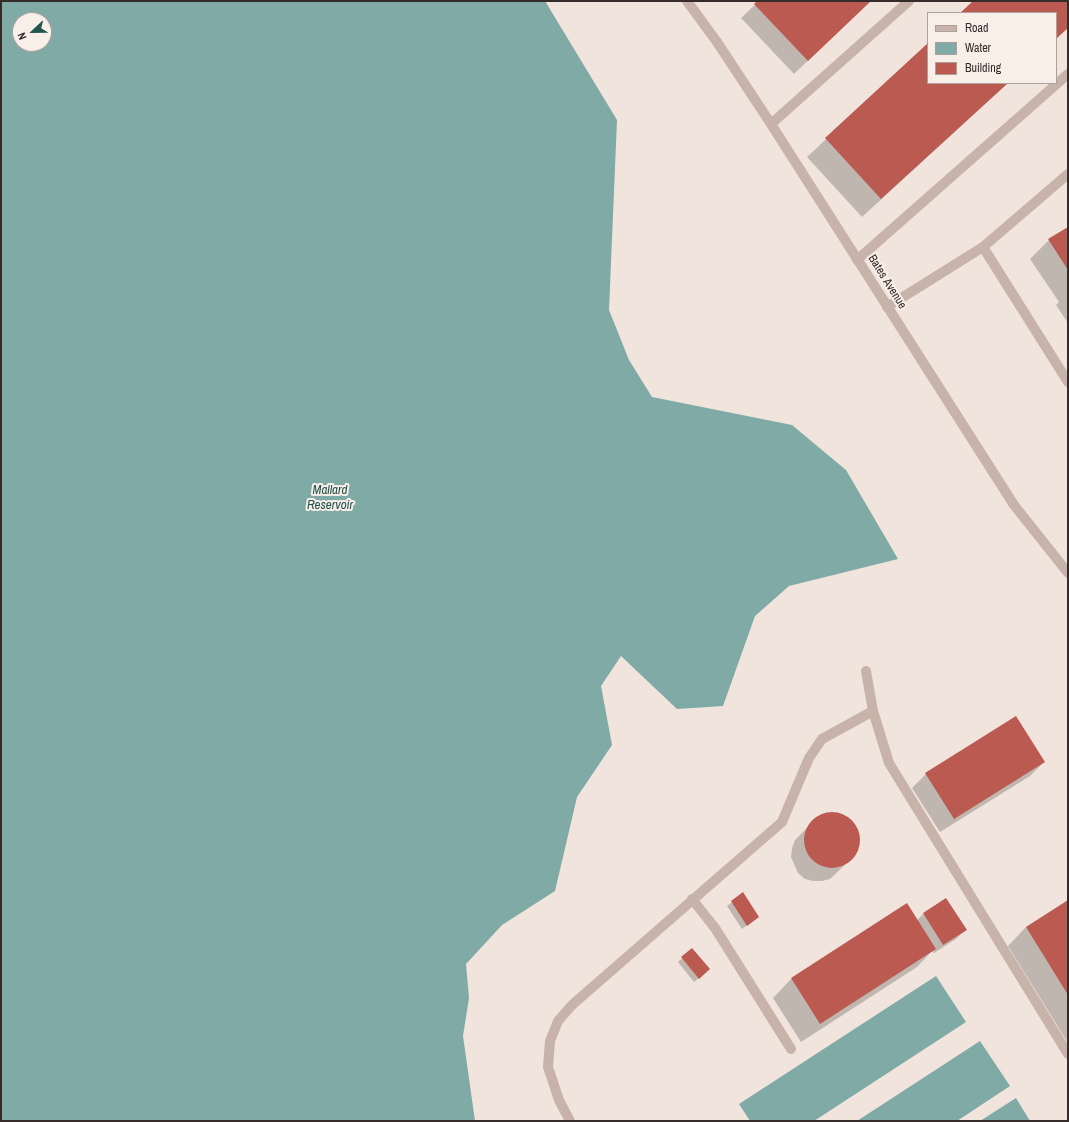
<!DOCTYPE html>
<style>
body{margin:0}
#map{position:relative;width:1069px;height:1122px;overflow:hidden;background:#f0e4dd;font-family:"Archivo Narrow",sans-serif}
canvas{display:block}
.frame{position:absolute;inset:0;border:2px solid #352b29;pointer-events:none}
.legend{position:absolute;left:927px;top:12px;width:130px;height:72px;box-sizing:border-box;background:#f8efe9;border:1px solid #aaa19c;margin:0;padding:5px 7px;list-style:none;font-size:12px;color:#352b29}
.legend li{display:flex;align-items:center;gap:8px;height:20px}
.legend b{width:20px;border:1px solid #aaa19c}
.north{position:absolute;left:12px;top:12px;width:40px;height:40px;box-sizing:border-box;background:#f8efe9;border:1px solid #aaa19c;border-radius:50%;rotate:248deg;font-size:11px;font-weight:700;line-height:16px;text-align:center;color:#352b29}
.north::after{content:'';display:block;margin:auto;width:14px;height:18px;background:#23534e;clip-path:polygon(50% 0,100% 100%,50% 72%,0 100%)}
</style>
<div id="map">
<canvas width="1069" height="1122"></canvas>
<div class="frame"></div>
<ul class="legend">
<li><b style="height:5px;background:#c7b3aa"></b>Road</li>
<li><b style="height:11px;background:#7faaa5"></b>Water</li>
<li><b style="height:11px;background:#ba5a51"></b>Building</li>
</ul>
<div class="north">N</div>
</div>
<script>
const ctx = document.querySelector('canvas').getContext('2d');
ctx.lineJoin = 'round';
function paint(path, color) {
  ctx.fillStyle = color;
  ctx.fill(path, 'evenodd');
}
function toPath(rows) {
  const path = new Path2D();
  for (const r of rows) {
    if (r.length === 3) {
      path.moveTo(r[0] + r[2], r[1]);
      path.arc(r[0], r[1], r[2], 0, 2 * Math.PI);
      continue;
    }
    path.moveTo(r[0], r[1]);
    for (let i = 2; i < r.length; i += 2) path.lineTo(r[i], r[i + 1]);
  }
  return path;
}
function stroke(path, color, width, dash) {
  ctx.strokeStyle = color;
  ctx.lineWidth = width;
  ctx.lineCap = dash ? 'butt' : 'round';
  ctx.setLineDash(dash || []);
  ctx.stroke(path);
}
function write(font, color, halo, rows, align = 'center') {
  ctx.font = font + ' "Archivo Narrow",sans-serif';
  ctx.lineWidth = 4;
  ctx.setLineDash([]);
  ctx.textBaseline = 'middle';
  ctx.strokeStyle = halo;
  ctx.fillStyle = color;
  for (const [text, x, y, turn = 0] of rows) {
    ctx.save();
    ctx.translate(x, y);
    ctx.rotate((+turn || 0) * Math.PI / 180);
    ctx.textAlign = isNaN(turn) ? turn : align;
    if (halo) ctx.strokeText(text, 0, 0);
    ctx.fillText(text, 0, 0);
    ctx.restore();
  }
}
paint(toPath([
 [1,1,545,1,617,120,609,310,629,360,652,397,792,425,846,470,898,559,789,586,755,616,723,706,677,709,621,656,601,686,612,745,577,797,555,891,502,925,466,964,469,998,463,1036,475,1121,1,1121],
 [20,20,44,20,44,44,20,44],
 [936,976,966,1022,814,1121,750,1121,739,1104],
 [980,1041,1010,1086,957,1121,857,1121],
 [1016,1098,1030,1121,980,1121]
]), '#7faaa5');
paint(toPath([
 [759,1,870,1,794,74,741,18],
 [928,44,928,83,1008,83,862,217,807,157],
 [1068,228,1068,323,1056,305,1059,302,1030,259,1049,240],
 [1044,762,1030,776,940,832,912,788,926,774],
 [832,814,849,819,858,834,859,843,856,852,851,859,830,879,822,881,813,881,805,879,798,873,791,857,792,848,795,840,816,819,824,815],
 [743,894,758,917,742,929,727,906],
 [946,899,966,929,956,939,934,953,932,951,917,967,801,1042,773,998,791,979,907,905,917,920,923,914],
 [1068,902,1068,1043,1008,946,1026,927],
 [692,949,705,973,694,982,678,962]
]), '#0003');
paint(toPath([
 [757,1,871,1,808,61,754,4],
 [973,1,1068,1,1068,28,1056,39,1056,13,960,13],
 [928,43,928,83,1008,83,881,199,825,138],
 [1068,227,1068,270,1048,239],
 [1016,716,1045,762,954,819,925,773],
 [832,840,28],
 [743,892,759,917,747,926,731,901],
 [946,898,967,930,943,945,923,913],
 [1068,900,1068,995,1026,927],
 [907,903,936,949,820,1024,791,978],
 [692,948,710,969,699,979,681,957]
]), '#ba5a51');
stroke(toPath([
 [687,1,717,42,771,124,1014,505,1068,573],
 [771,124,909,1],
 [983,247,1068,174],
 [857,260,1068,74],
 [887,307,983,247,1068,382],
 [866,671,873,711,889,763,1068,1054],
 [692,899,715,928,791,1049],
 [570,1121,559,1100,548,1067,550,1041,558,1021,572,1005,782,822,809,758,822,739,873,711]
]), '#c7b3aa', 10);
write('12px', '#352b29', '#f8efe9', [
 ["Bates Avenue",887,282,58]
]);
write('italic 13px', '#23534e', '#f8efe9', [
 ["Mallard",330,491],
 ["Reservoir",330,506]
]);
</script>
